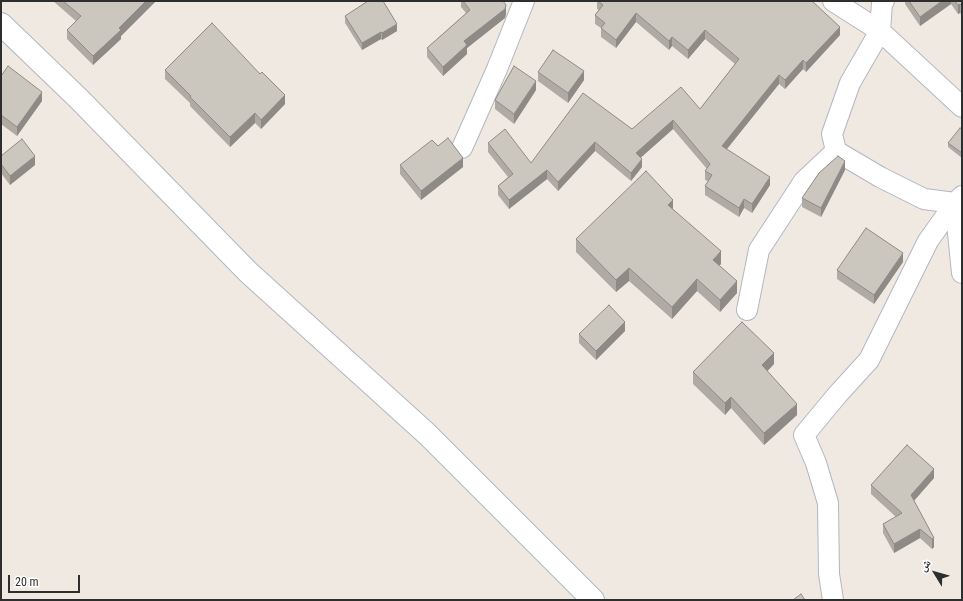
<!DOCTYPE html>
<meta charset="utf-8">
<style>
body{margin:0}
#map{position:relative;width:963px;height:601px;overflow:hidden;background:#efe9e1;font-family:"Roboto Condensed","Noto Naskh Arabic",sans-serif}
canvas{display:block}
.frame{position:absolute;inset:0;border:2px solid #2e2e2e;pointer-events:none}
.north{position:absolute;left:915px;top:553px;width:40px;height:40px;-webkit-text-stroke:3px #fff;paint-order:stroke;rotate:307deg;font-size:11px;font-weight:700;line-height:16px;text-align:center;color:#2e2e2e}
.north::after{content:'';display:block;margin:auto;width:14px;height:18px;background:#2e2e2e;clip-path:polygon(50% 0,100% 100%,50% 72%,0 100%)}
.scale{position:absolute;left:8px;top:575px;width:72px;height:18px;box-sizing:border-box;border:2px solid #2e2e2e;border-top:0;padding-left:5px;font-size:12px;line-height:14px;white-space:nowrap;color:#2e2e2e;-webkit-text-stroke:3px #fff;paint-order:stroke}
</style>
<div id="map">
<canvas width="963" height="601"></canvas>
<div class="frame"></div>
<div class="north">ش</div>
<div class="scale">20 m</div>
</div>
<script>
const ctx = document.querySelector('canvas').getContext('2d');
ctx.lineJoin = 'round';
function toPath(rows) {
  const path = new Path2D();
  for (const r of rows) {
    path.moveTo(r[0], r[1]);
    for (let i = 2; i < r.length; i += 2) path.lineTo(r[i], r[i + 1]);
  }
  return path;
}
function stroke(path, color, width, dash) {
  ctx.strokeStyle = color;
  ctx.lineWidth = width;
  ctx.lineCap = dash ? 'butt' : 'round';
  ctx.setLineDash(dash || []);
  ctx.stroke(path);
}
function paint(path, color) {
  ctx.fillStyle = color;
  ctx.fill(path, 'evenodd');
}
const minor = toPath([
 [833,1,880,31,962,107],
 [462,148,497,69,524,1],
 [836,151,880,177,924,199,955,203],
 [955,203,962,273],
 [747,310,759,250,804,181,836,151,832,134,850,83,880,31,882,3,884,1],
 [833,600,829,574,828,503,816,463,804,435,838,394,869,360,928,241,955,203,962,196]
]);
const tertiary = toPath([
 [1,24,79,99,248,272,427,434,593,600]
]);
stroke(minor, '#b4b7c1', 22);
stroke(tertiary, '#b4b7c1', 24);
stroke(minor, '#fff', 20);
stroke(tertiary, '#fff', 22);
paint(toPath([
 [53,1,156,1,121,36,121,39,93,65,67,39,67,30,76,21],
 [461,1,503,1,506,14,505,18,467,48,467,54,443,76,427,57,427,48,466,13,461,7],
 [597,1,812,1,840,35,806,72,803,69,785,89,779,84,727,149,770,185,752,213,744,208,739,217,705,195,705,186,708,181,705,180,705,171,707,169,673,129,641,157,642,167,631,181,595,151,558,191,547,179,509,209,498,195,498,186,508,177,488,152,488,143,531,163,632,129,700,109,735,64,705,39,688,59,672,46,669,50,636,22,616,48,601,37,601,28,595,24,595,15,599,10,597,9],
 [905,1,962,1,962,15,960,13,958,14,951,4,920,26,905,4],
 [345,16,397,31,382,40,381,39,362,50,345,23],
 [165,70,285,104,261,129,255,123,230,147,190,106,190,103,165,79],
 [538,72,584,80,568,103,538,81],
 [1,76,42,101,17,136,1,124],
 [536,90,514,124,495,109,495,100],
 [962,129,962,158,948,147,948,143],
 [438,146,463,167,421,200,400,174,400,165],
 [1,156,35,165,10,185,1,173],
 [845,170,821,217,802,207,802,198],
 [673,209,721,264,719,266,737,293,720,312,697,291,672,319,629,281,616,292,576,252,576,239],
 [903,262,874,304,837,279,837,270],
 [625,331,596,360,579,343,579,334],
 [774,364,767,371,797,415,764,445,731,408,725,415,693,384,693,372],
 [934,478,914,501,934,538,934,547,932,549,920,538,894,553,883,533,883,524,896,517,871,494,871,485]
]), '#afaba4');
paint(toPath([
 [146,1,156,1,121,36,121,39,93,65,93,56,119,28],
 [942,1,951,1,951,4,920,26,920,17],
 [960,4,960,13,958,14,958,5],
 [506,5,506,14,505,18,467,48,467,54,443,76,443,67,464,41],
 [636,13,636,22,616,48,616,40],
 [397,24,397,31,382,40,382,33],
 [840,27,840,35,806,72,806,63],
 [705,30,705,39,688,59,688,50],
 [381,32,381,39,362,50,362,43],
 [672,37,672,46,669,50,669,41],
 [803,60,803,69,785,89,785,80],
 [584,71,584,80,568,103,568,93],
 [779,75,779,84,722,155,722,146],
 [536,81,536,90,514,124,514,114],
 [42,92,42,101,17,136,17,127],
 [285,95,285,104,261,129,261,120],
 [255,113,255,123,230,147,230,137],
 [673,120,673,129,636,162,636,153],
 [595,142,595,151,558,191,558,182],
 [35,156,35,165,10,185,10,176],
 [463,158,463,167,421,200,421,191],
 [642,159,642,167,631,181,631,173],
 [845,161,845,170,821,217,821,208],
 [547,170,547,179,509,209,509,200],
 [770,177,770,185,752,213,752,204],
 [744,199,744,208,739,217,739,208],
 [673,200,673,212,668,205],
 [721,251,721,264,713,272,713,260],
 [903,253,903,262,874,304,874,295],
 [629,268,629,281,616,292,616,280],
 [697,279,697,291,672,319,672,307],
 [737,281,737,293,720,312,720,300],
 [625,322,625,331,596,360,596,351],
 [774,353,774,364,762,377,762,365],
 [731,397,731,408,725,415,725,403],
 [797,404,797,415,764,445,764,433],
 [934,469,934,478,911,504,911,495],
 [920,529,920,538,894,553,894,544],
 [934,538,934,547,932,549,932,539]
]), '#8e8b86');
const building = toPath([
 [63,1,146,1,119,28,121,30,93,56,67,30,81,16,63,1],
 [368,1,383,1,397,24,382,33,381,32,362,43,345,16,368,1],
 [463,1,503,1,506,5,505,9,464,41,467,45,443,67,427,48,470,10,463,1],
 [598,1,812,1,840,27,806,63,803,60,785,80,779,75,722,146,770,177,752,204,744,199,739,208,705,186,712,175,705,171,710,164,673,120,636,153,642,159,631,173,595,142,558,182,547,170,509,200,498,186,513,174,488,143,505,129,531,163,583,93,632,129,681,87,700,109,739,59,705,30,688,50,672,37,669,41,636,13,616,40,601,28,605,23,595,15,603,5,598,1],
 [909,1,942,1,920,17,909,1],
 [955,1,962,1,962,6,960,4,958,5,955,1],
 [212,23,260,74,262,72,285,95,261,120,255,113,230,137,190,97,191,96,165,70,212,23],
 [553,50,584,71,568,93,538,72,553,50],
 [8,66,42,92,17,127,1,115,1,76,8,66],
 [514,66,536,81,514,114,495,100,514,66],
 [960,128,962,129,962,153,948,143,960,128],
 [448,138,463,158,421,191,400,165,432,140,438,146,448,138],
 [22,139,35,156,10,176,1,164,1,156,22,139],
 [838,156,845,161,821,208,802,198,819,173,838,156],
 [646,171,673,200,668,205,721,251,713,260,737,281,720,300,697,279,672,307,629,268,616,280,576,239,646,171],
 [866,228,903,253,874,295,837,270,866,228],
 [609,305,625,322,596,351,579,334,609,305],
 [742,322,774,353,762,365,797,404,764,433,731,397,725,403,693,372,742,322],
 [907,445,934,469,911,495,934,538,932,539,920,529,894,544,883,524,902,513,871,485,907,445],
 [801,594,805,600,793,600,801,594]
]);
paint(building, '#cbc7bf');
stroke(building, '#8e8b86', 1);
</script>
